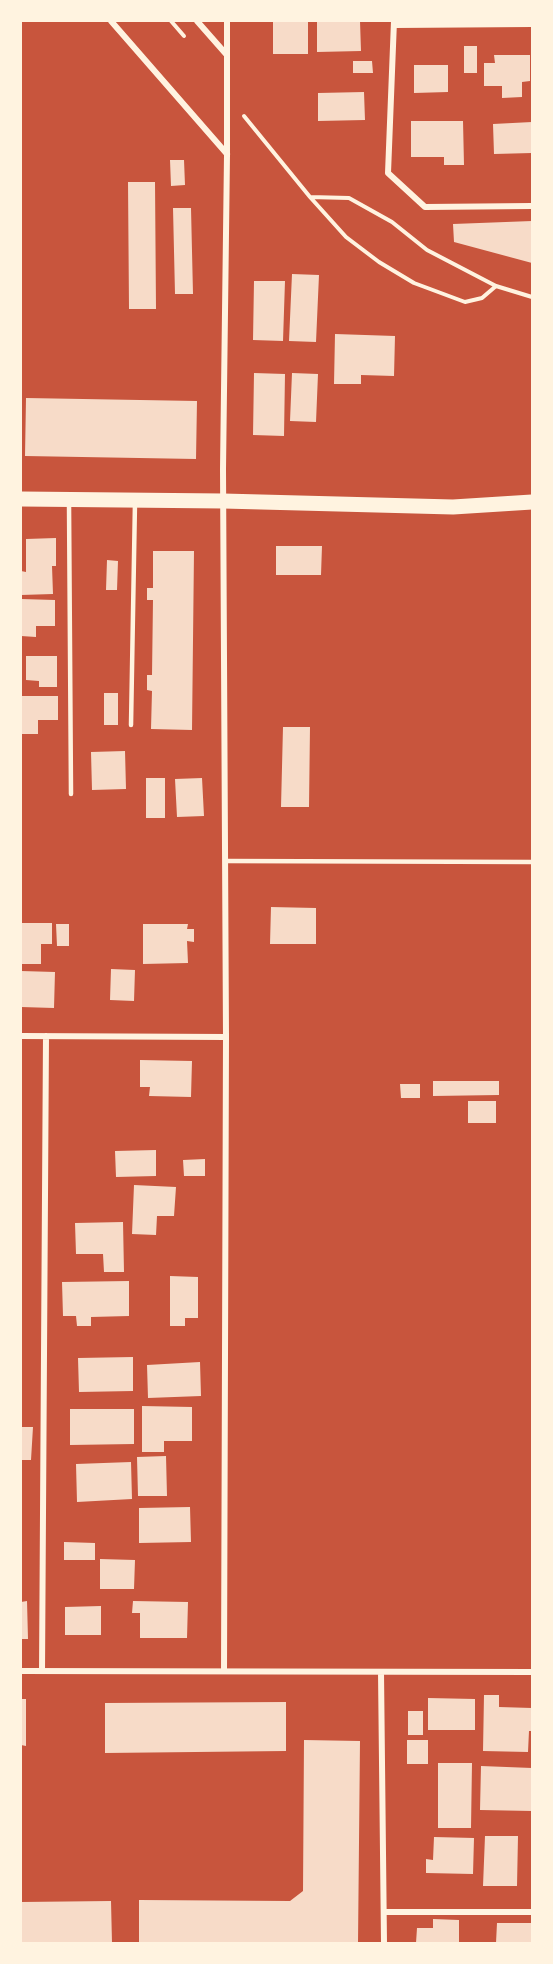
<!DOCTYPE html>
<style>
body{margin:0}
#map{position:relative;width:553px;height:1964px;overflow:hidden;background:#c8553d;font-family:"Source Serif 4",serif}
canvas{display:block}
.frame{position:absolute;inset:0;border:22px solid #fff3e0;pointer-events:none}
</style>
<div id="map">
<canvas width="553" height="1964"></canvas>
<div class="frame"></div>
</div>
<script>
const ctx = document.querySelector('canvas').getContext('2d');
ctx.lineJoin = 'round';
function paint(path, color) {
  ctx.fillStyle = color;
  ctx.fill(path, 'evenodd');
}
function toPath(rows) {
  const path = new Path2D();
  for (const r of rows) {
    path.moveTo(r[0], r[1]);
    for (let i = 2; i < r.length; i += 2) path.lineTo(r[i], r[i + 1]);
  }
  return path;
}
function stroke(path, color, width, dash) {
  ctx.strokeStyle = color;
  ctx.lineWidth = width;
  ctx.lineCap = dash ? 'butt' : 'round';
  ctx.setLineDash(dash || []);
  ctx.stroke(path);
}
paint(toPath([
 [273,21,308,21,308,54,273,54],
 [317,21,360,21,361,51,317,52],
 [464,46,477,46,477,73,464,73],
 [494,55,530,55,530,81,522,82,522,97,502,98,502,86,484,86,484,63,495,63],
 [353,61,372,61,373,73,353,73],
 [414,65,448,65,448,92,414,93],
 [364,92,365,120,318,121,318,93],
 [411,121,463,121,464,165,444,165,444,157,411,157],
 [532,122,532,153,494,154,493,124],
 [170,160,184,160,185,185,171,186],
 [128,182,155,182,156,309,129,309],
 [173,208,191,208,193,294,175,294],
 [532,221,532,263,454,242,453,224],
 [292,274,319,275,316,342,289,341],
 [254,281,285,281,283,341,253,340],
 [335,334,395,336,394,376,361,375,361,384,334,384],
 [254,373,285,374,284,436,253,435],
 [292,373,318,374,316,422,290,421],
 [26,398,197,401,196,459,25,456],
 [56,538,56,566,52,566,53,594,21,595,21,571,26,572,26,539],
 [276,546,322,546,321,575,276,575],
 [153,551,194,551,192,730,151,729,152,691,147,690,147,675,152,675,153,600,147,600,147,588,153,588],
 [107,560,118,561,117,590,106,590],
 [21,599,55,600,55,626,36,626,36,637,21,636],
 [26,656,57,656,57,687,39,687,39,681,26,680],
 [104,693,118,693,118,725,104,725],
 [21,696,58,696,58,720,38,720,38,734,21,734],
 [283,727,310,727,309,807,281,807],
 [125,751,126,789,92,790,91,752],
 [146,778,165,778,165,818,146,818],
 [202,778,204,816,177,817,175,779],
 [271,907,316,908,316,944,270,944],
 [21,923,52,923,52,944,41,944,41,964,21,964],
 [56,924,69,924,69,946,57,946],
 [143,924,188,924,187,929,194,929,194,942,187,941,188,963,143,964],
 [111,969,135,970,134,1001,110,1000],
 [21,971,55,972,54,1008,21,1007],
 [140,1060,192,1061,191,1097,149,1096,150,1087,140,1087],
 [433,1081,499,1081,499,1095,433,1096],
 [400,1084,420,1084,420,1098,401,1098],
 [468,1101,496,1101,496,1123,468,1123],
 [156,1150,156,1176,116,1177,115,1151],
 [205,1159,205,1176,184,1176,183,1160],
 [134,1185,176,1187,174,1216,157,1216,156,1235,132,1234],
 [123,1222,124,1272,104,1272,103,1254,76,1254,75,1223],
 [170,1276,198,1277,198,1318,185,1318,185,1326,170,1326],
 [129,1281,129,1316,91,1317,91,1326,77,1326,76,1316,63,1316,62,1282],
 [133,1357,133,1391,79,1392,78,1358],
 [200,1362,201,1396,148,1398,147,1365],
 [142,1406,192,1407,192,1441,164,1441,164,1452,142,1452],
 [70,1409,134,1409,134,1444,70,1445],
 [21,1427,33,1427,31,1460,21,1460],
 [166,1456,167,1496,138,1496,137,1457],
 [131,1462,132,1499,77,1502,76,1464],
 [190,1507,191,1542,139,1543,139,1508],
 [64,1542,95,1543,95,1560,64,1560],
 [100,1559,135,1560,134,1589,100,1589],
 [27,1601,28,1639,21,1639,21,1602],
 [133,1601,188,1602,187,1638,140,1638,140,1613,132,1613],
 [101,1606,101,1635,65,1635,65,1607],
 [484,1695,499,1695,499,1707,532,1708,532,1731,529,1731,528,1752,483,1751],
 [428,1698,475,1699,475,1730,428,1730],
 [21,1699,26,1699,26,1746,21,1745],
 [286,1702,286,1751,105,1753,105,1703],
 [408,1711,423,1711,423,1735,408,1735],
 [304,1740,360,1741,358,1943,139,1943,139,1900,290,1901,303,1891],
 [407,1740,428,1740,428,1764,407,1764],
 [438,1763,472,1763,471,1828,438,1828],
 [481,1766,532,1768,532,1811,480,1810],
 [485,1836,518,1836,517,1886,483,1886],
 [434,1837,474,1838,473,1874,426,1873,426,1859,433,1860],
 [111,1901,112,1943,21,1943,21,1902],
 [433,1919,459,1920,459,1943,416,1943,417,1928,433,1928],
 [497,1923,532,1923,532,1943,496,1943]
]), '#f7dbc8');
stroke(toPath([
 [171,21,184,36],
 [244,116,310,197,349,198,392,222,427,250,496,286,532,297],
 [310,197,346,237,379,262,414,283,465,302,482,298,496,286]
]), '#fff3e0', 4);
stroke(toPath([
 [69,503,71,794],
 [131,725,135,502],
 [225,861,532,862]
]), '#fff3e0', 4.5);
stroke(toPath([
 [111,21,227,154],
 [197,21,226,54],
 [394,21,388,173,425,207,532,206],
 [394,25,532,24],
 [21,1036,226,1037],
 [21,1671,532,1672],
 [42,1671,46,1036],
 [224,1671,226,1037,223,469,227,155,227,21],
 [381,1672,384,1943],
 [384,1912,532,1912]
]), '#fff3e0', 6);
stroke(toPath([
 [21,499,223,501,453,507,532,502]
]), '#fff3e0', 15);
</script>
